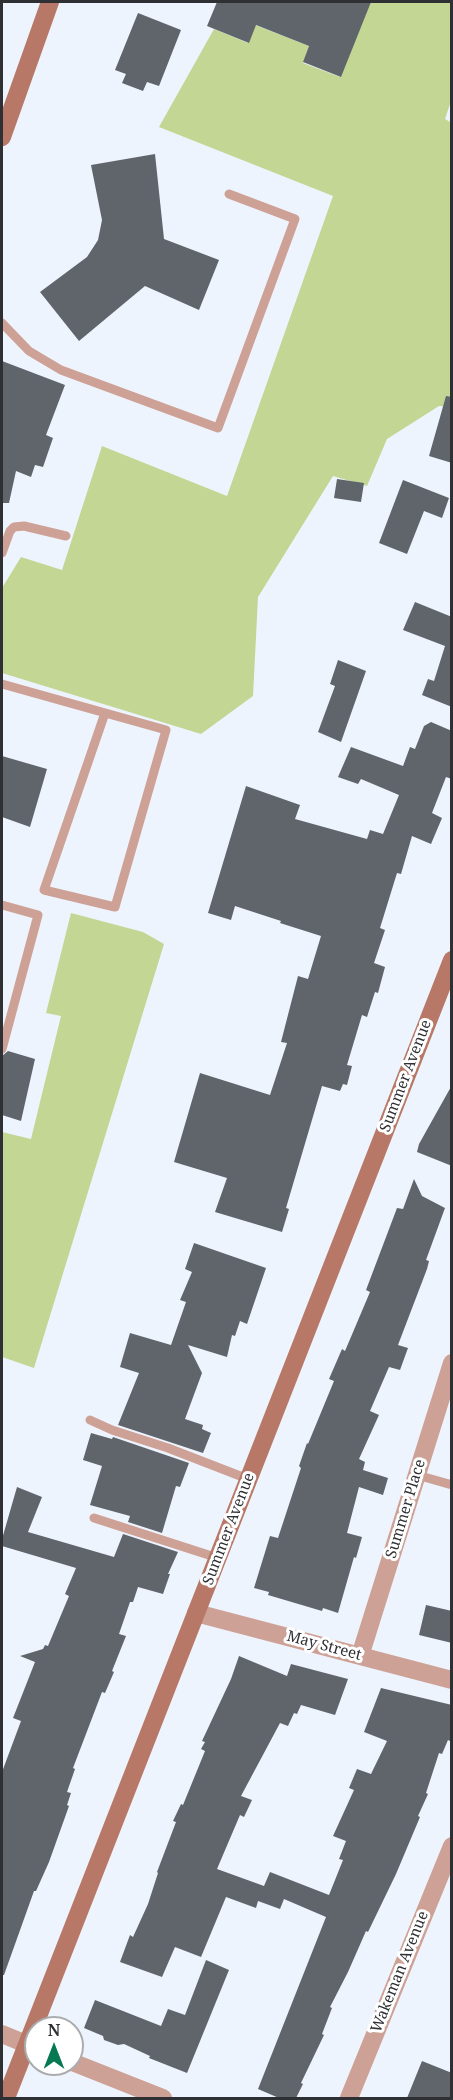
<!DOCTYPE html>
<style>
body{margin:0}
#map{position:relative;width:453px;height:2100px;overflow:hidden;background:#eef4fd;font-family:"Noto Serif",serif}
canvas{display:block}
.frame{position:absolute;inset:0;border:3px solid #2e3033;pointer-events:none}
.north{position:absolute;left:24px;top:2016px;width:60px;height:60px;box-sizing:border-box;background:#fff;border:2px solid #abacad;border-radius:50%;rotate:0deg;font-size:16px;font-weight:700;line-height:24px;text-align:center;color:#2e3033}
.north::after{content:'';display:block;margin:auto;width:21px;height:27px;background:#067852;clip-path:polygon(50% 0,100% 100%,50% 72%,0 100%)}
</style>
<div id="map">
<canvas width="453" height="2100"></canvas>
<div class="frame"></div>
<div class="north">N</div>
</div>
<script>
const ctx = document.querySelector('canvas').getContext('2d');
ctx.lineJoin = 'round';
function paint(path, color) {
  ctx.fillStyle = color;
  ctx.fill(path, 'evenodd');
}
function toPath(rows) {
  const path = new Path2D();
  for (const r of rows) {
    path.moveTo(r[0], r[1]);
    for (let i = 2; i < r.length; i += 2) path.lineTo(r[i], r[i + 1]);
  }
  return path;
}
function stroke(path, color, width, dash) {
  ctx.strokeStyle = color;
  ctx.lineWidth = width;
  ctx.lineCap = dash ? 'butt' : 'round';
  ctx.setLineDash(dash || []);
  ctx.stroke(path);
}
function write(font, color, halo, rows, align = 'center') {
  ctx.font = font + ' "Noto Serif",serif';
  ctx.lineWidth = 6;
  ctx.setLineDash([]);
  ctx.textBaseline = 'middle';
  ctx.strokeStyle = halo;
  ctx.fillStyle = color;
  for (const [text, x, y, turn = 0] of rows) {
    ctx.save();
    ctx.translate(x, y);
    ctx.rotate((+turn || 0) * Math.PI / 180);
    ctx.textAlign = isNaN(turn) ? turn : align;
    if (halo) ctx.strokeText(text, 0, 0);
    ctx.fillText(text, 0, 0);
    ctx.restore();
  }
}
paint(toPath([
 [370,2,451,2,451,101,445,119,452,123,451,407,439,406,387,439,367,486,333,476,258,597,253,696,201,734,2,673,2,588,21,557,62,570,102,446,227,496,333,196,159,127,214,29,248,43,255,25,309,46,303,63,340,77],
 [71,913,143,932,164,944,34,1368,2,1357,2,1132,31,1139,61,1016,46,1013]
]), '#c3d694');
paint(toPath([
 [217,2,371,2,341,77,303,62,309,46,256,25,249,43,207,26],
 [138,13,181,30,159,86,147,82,143,91,122,83,126,74,115,70],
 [155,154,164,239,219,260,199,310,145,286,79,341,40,292,87,257,98,240,102,220,91,165],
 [2,361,65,385,46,435,53,438,43,467,35,465,31,477,16,471,9,503,2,503],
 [446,396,452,397,452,463,429,456],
 [337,479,364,483,361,502,334,498],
 [403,480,449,498,442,518,424,511,407,554,379,543],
 [415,602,452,617,452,707,422,695,428,679,434,681,445,646,403,630],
 [338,660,366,671,341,742,318,732,335,686,330,684],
 [431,722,452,731,452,779,446,777,432,813,442,818,431,844,412,836,401,874,397,873,380,928,385,930,374,963,385,967,378,993,375,992,367,1017,362,1015,347,1065,352,1066,347,1085,343,1084,340,1091,322,1086,286,1208,289,1209,282,1232,215,1212,227,1178,174,1162,200,1073,270,1095,287,1043,281,1042,298,976,308,979,321,936,280,923,281,921,235,906,231,920,208,913,246,786,300,805,295,819,367,839,370,830,383,834,399,795,361,779,358,784,338,777,351,747,403,766,410,747,415,749,424,726],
 [2,756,47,769,30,827,2,817],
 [8,1051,35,1059,21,1121,2,1115,2,1056],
 [452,1085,452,1166,417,1152,419,1144],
 [414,1179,422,1196,445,1208,426,1260,429,1261,427,1269,398,1345,408,1348,400,1370,389,1367,370,1411,379,1415,359,1459,365,1462,363,1470,388,1478,383,1495,359,1487,347,1533,362,1537,356,1558,354,1557,338,1613,323,1608,322,1611,268,1595,269,1592,254,1588,270,1536,278,1538,301,1468,299,1466,307,1443,308,1444,334,1381,329,1379,342,1349,345,1351,370,1292,366,1290,397,1208,403,1209],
 [194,1243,266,1268,247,1324,240,1321,235,1336,232,1335,227,1357,188,1345,202,1373,185,1419,203,1425,202,1429,211,1433,203,1453,118,1425,139,1373,120,1367,130,1333,171,1345,186,1302,180,1300,192,1272,185,1269],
 [91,1433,112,1439,113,1437,189,1463,180,1487,176,1486,162,1533,128,1522,130,1516,90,1505,102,1466,83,1460],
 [17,1487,42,1497,28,1532,114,1557,123,1534,178,1552,168,1574,170,1574,163,1594,138,1587,133,1602,130,1602,119,1634,126,1636,112,1671,114,1672,105,1693,102,1692,73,1768,75,1769,67,1792,71,1793,67,1805,69,1806,49,1862,36,1891,34,1891,4,1975,2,1975,2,1772,21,1721,13,1718,35,1662,20,1656,43,1649,45,1645,48,1646,69,1596,65,1594,76,1568,2,1546,2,1539],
 [426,1605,452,1611,452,1643,419,1635],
 [239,1656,287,1676,291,1664,348,1679,335,1715,301,1705,297,1714,294,1713,288,1726,280,1723,241,1796,252,1800,244,1817,240,1815,217,1869,264,1886,270,1872,329,1895,343,1860,339,1859,346,1841,333,1836,354,1790,349,1788,357,1769,371,1774,387,1741,364,1732,381,1688,452,1705,452,1742,448,1740,442,1754,439,1753,426,1793,428,1794,418,1816,420,1817,396,1874,368,1932,366,1931,348,1972,330,2007,332,2008,322,2034,324,2035,301,2083,303,2084,296,2098,279,2098,258,2089,326,1917,284,1899,280,1909,258,1901,256,1908,226,1897,201,1957,175,1947,162,1977,120,1962,130,1935,133,1937,148,1904,158,1873,157,1872,176,1822,173,1821,181,1804,183,1805,205,1751,201,1749,205,1742,202,1741,231,1679],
 [206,1960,229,1970,187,2073,149,2058,150,2056,124,2044,118,2045,104,2040,103,2036,84,2028,95,2000,161,2026,168,2009,185,2015],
 [422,2061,452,2073,452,2098,407,2098]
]), '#60656c');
stroke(toPath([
 [2,323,29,351,61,370,218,428,295,219,229,194],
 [2,553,10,531,14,527,24,526,66,536],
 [2,684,166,730,115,907,44,890,105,713],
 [2,905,38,915,2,1049],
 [90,1420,112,1430,168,1448,248,1479],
 [417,1475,452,1485],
 [94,1518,218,1558]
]), '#cda195', 9);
stroke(toPath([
 [196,1613,452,1680],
 [360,1656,452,1363],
 [2,2034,36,2048],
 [72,2062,163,2098],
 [349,2098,452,1846]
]), '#cda195', 18);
stroke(toPath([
 [2,137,50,2],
 [6,2098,452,960]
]), '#b87867', 18);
write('15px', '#2e3033', '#fff', [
 ["Summer Avenue",406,1076,-69],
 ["Summer Place",406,1509,-73],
 ["Summer Avenue",229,1529,-69],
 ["May Street",324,1646,15],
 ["Wakeman Avenue",400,1972,-68]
]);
</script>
